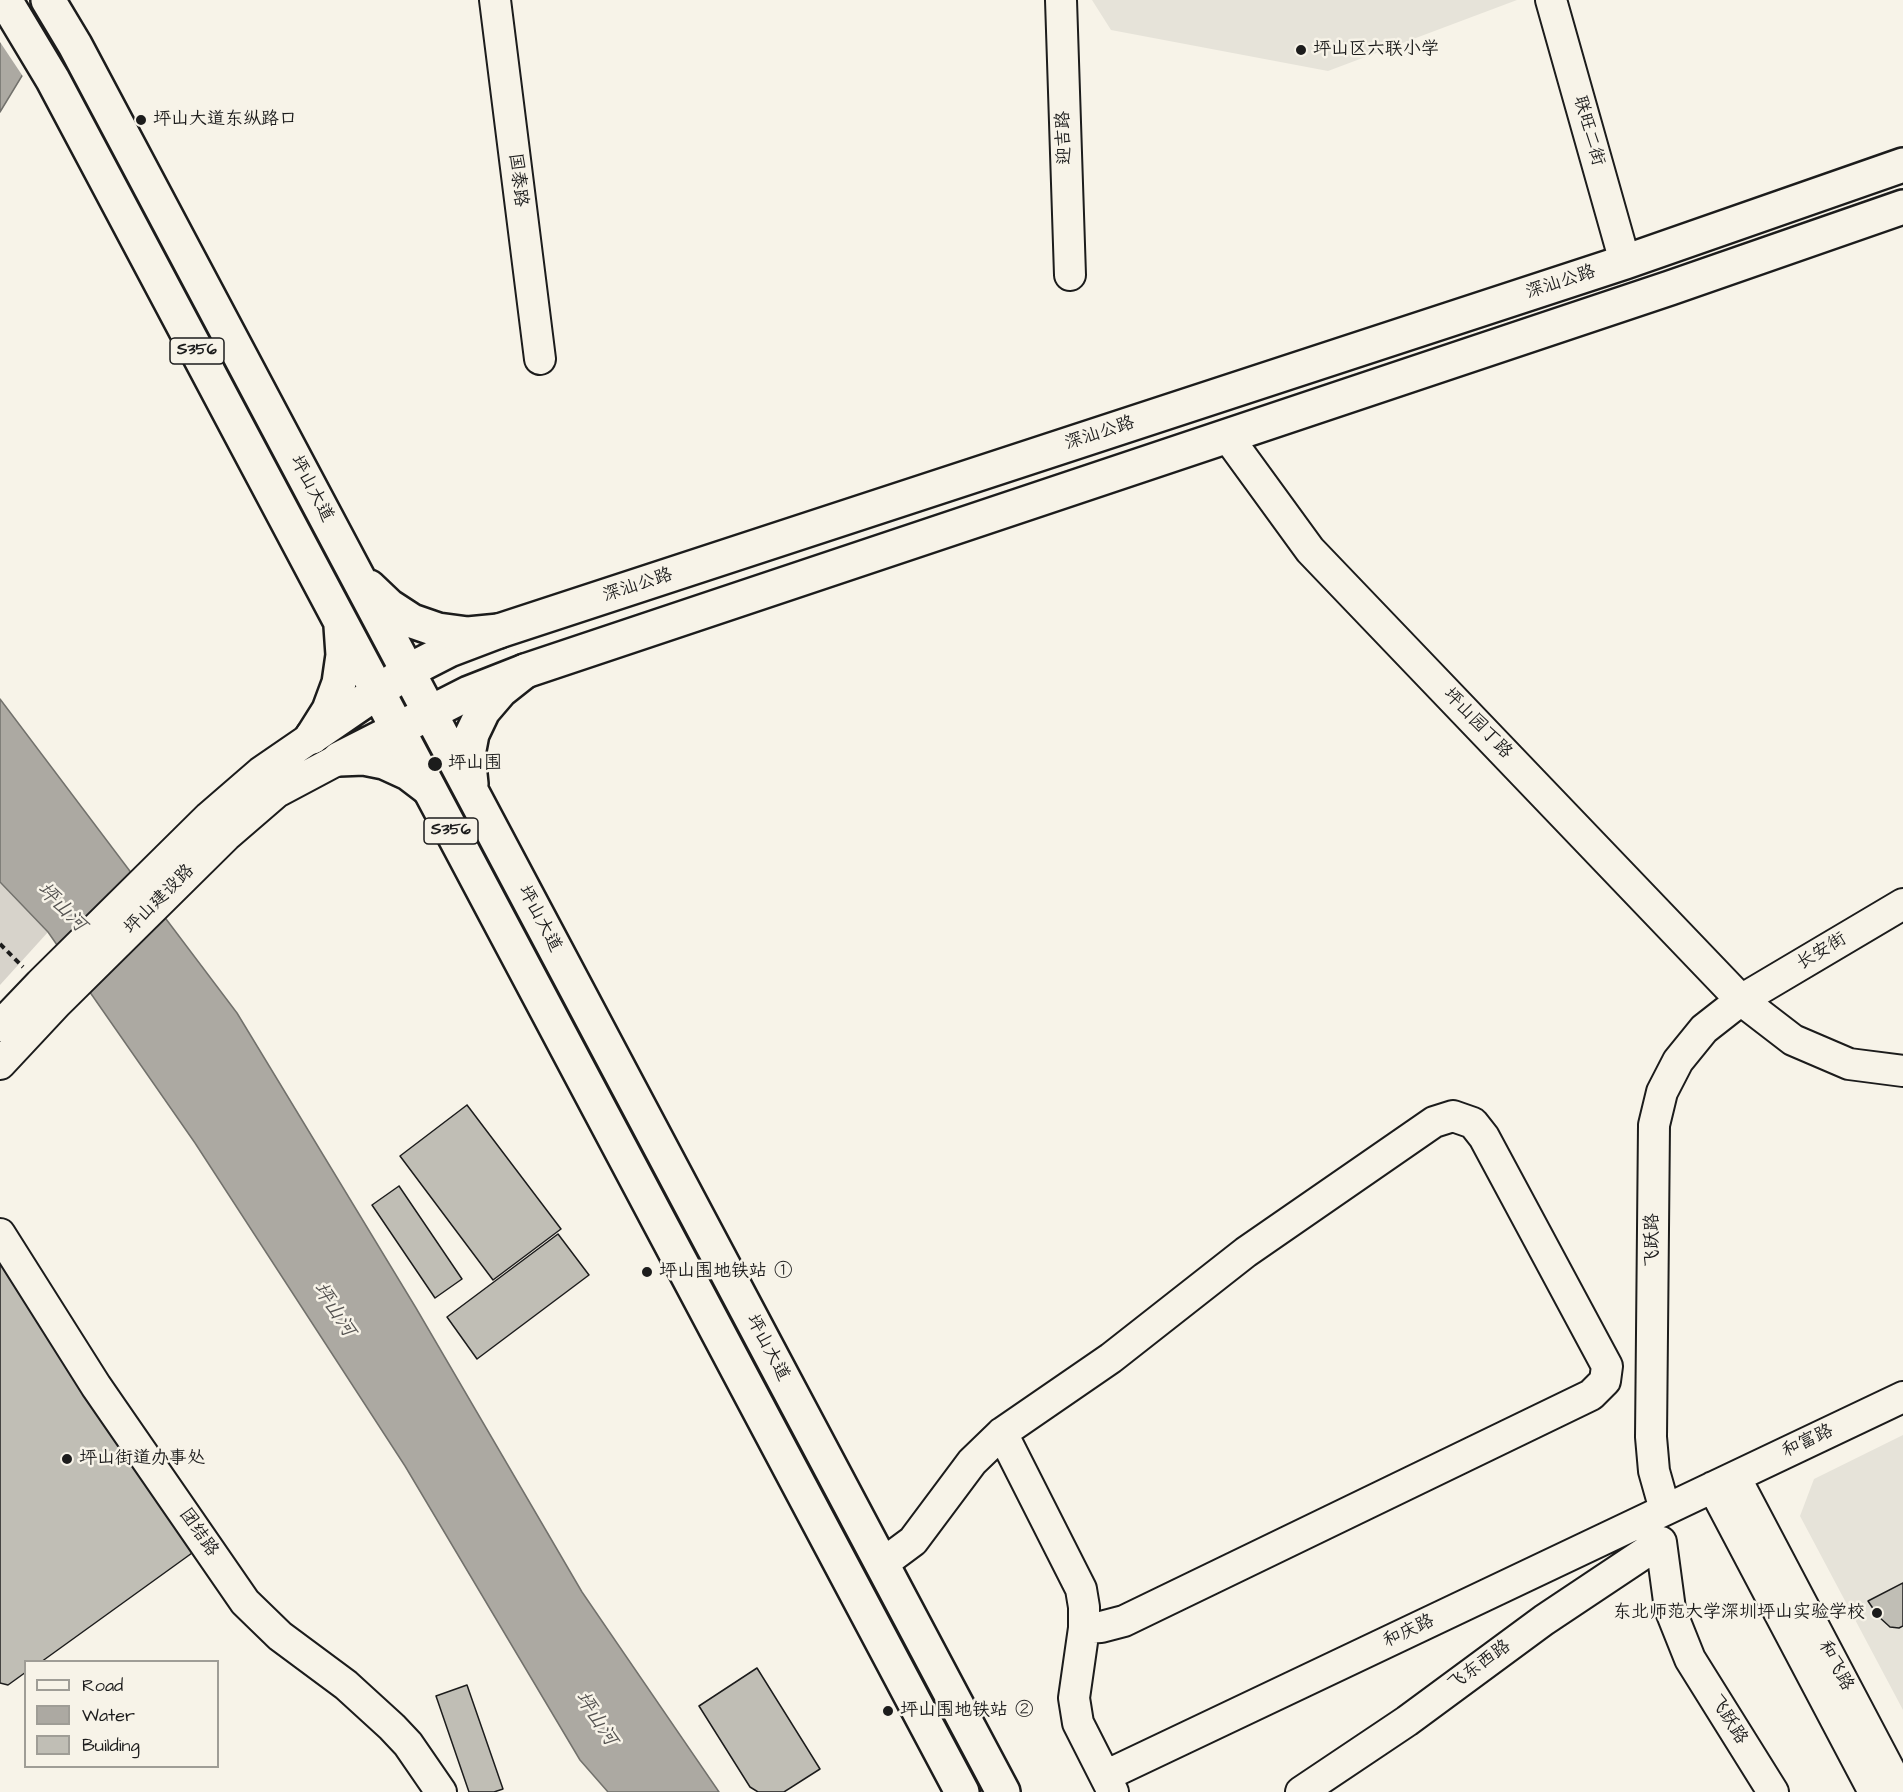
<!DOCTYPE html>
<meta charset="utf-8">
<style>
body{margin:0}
#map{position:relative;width:1903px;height:1792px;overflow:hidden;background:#f7f3e8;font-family:"Architects Daughter",sans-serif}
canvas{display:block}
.legend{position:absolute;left:24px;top:1660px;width:195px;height:108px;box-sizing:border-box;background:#f7f3e8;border:2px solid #9f9d96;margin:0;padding:8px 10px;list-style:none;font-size:18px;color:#1c1c1c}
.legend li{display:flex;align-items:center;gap:12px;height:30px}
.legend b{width:30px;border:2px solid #9f9d96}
</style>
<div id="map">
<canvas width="1903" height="1792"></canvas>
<ul class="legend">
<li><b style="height:8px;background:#f7f3e8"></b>Road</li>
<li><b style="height:16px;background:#aca9a2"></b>Water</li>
<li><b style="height:16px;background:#c0beb5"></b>Building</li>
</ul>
</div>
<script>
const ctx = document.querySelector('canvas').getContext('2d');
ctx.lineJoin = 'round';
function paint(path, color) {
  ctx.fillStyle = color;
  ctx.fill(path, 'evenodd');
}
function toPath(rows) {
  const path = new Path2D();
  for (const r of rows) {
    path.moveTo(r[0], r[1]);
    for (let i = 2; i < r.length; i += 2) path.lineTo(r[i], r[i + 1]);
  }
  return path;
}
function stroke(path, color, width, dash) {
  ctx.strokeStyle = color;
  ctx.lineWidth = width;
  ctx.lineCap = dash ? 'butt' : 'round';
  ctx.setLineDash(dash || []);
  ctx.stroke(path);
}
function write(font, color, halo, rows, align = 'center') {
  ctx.font = font + ' "Architects Daughter","LXGW WenKai TC",sans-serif';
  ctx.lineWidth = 5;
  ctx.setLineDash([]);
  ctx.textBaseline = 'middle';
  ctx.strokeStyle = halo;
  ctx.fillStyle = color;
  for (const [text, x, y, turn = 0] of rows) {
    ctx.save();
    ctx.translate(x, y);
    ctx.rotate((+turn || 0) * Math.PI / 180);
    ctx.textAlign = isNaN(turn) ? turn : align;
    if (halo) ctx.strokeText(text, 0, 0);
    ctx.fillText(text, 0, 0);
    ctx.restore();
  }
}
paint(toPath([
 [1092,0,1517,0,1328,71,1111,30],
 [1903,1435,1903,1710,1800,1516,1814,1479]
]), '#e6e3d9');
paint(toPath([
 [0,882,48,932,0,985]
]), '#d7d3cb');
const water = toPath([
 [0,0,68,0,0,112,0,0],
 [0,699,237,1013,416,1308,582,1592,719,1792,608,1792,580,1760,405,1466,195,1143,48,932,0,882,0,699]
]);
paint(water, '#aca9a2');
stroke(water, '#72716c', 1.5);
paint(toPath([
 [0,0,71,0,24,78,0,42]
]), '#f7f3e8');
const building = toPath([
 [467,1105,561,1229,493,1280,400,1156,467,1105],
 [399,1186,462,1279,435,1298,372,1205,399,1186],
 [558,1234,589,1275,477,1359,447,1317,558,1234],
 [0,1260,68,1369,199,1548,41,1662,26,1662,26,1672,8,1685,0,1683,0,1260],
 [1903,1583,1903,1626,1899,1628,1890,1627,1878,1616,1868,1601,1903,1583],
 [757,1668,820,1769,784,1792,758,1792,750,1787,699,1706,757,1668],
 [467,1685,503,1789,494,1792,469,1792,436,1696,467,1685]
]);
paint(building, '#c0beb5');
stroke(building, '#1c1c1c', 1.5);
const minor = toPath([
 [495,0,540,359],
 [1061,0,1070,275],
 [1551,0,1625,262],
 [1227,436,1310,550,1741,1000,1793,1040,1849,1064,1903,1071],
 [0,1026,40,984,209,817,261,772,312,737],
 [0,1064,57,1003,226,836,277,792,339,759],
 [0,1234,96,1386,245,1602,280,1636,346,1685,392,1727,408,1744,441,1792],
 [1002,1433,1081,1589,1084,1607,1084,1628,1074,1698,1078,1723,1113,1792],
 [1735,1477,1901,1792],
 [1713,1487,1874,1792],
 [1665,1510,1654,1471,1651,1437,1654,1125,1662,1092,1678,1061,1704,1029,1741,1000,1903,904],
 [882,1564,913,1541,972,1462,1002,1433,1111,1358,1246,1252,1434,1122,1453,1116,1473,1123,1484,1137,1607,1366,1605,1381,1591,1395,1124,1621,1101,1627,1084,1628],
 [1105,1776,1903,1397],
 [1301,1792,1407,1721,1544,1620,1661,1542,1670,1609,1690,1659,1773,1792]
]);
const major = toPath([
 [312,737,408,671,449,650,499,631,1625,262,1903,165],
 [339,759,469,693,525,671,1670,288,1903,207],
 [339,759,364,758,384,762,408,773,429,789]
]);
const highway = toPath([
 [5,0,53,80,962,1792],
 [48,0,75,45,1003,1792],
 [369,587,389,606,412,621,438,630,468,634,499,631],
 [312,737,329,710,339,683,343,655,341,626],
 [471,784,468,755,472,734,483,711,501,690,525,671]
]);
stroke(minor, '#1c1c1c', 34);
stroke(major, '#1c1c1c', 38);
stroke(highway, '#1c1c1c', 38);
stroke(toPath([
 [0,944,23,967]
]), '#1c1c1c', 4, [6, 4.5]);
stroke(minor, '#f7f3e8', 30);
stroke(major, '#f7f3e8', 33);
stroke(highway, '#f7f3e8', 33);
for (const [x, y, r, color] of [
 [1301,50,6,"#1c1c1c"],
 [141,120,6,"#1c1c1c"],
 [435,764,8,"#1c1c1c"],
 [647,1272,6,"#1c1c1c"],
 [67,1459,6,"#1c1c1c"],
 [1877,1613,6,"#1c1c1c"],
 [888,1711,6,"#1c1c1c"]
]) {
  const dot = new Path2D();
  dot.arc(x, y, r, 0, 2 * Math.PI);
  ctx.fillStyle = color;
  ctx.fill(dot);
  stroke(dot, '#f7f3e8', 2);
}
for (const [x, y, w] of [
 [197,351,54],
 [451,831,54]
]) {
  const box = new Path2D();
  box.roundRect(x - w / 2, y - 13, w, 26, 4.5);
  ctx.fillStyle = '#f7f3e8';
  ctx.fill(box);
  stroke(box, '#1c1c1c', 1.5);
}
write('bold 16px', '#1c1c1c', null, [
 ["S356",197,351],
 ["S356",451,831]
]);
write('18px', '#1c1c1c', '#f7f3e8', [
 ["坪山区六联小学",1313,50],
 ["坪山大道东纵路口",153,120],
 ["坪山围",448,764],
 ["坪山围地铁站 ①",659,1272],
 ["坪山街道办事处",79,1459],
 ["东北师范大学深圳坪山实验学校",1865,1613,"right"],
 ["坪山围地铁站 ②",900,1711]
], 'left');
write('18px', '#1c1c1c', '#f7f3e8', [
 ["联旺二街",1588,131,74],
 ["迎吉路",1065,138,-92],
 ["国泰路",517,180,83],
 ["深汕公路",1561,283,-18],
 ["深汕公路",1100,434,-18],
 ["坪山大道",311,489,62],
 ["深汕公路",638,586,-18],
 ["坪山园丁路",1477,724,46],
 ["坪山建设路",160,900,-45],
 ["坪山大道",539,919,62],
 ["长安街",1822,952,-31],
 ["飞跃路",1653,1240,-90],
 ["坪山大道",767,1348,62],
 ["和富路",1808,1442,-25],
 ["团结路",198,1533,55],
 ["和庆路",1409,1632,-25],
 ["飞东西路",1480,1666,-36],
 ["和飞路",1835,1666,62],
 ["飞跃路",1728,1720,58]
]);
write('italic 20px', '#565452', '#f7f3e8', [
 ["坪山河",61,908,45],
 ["坪山河",333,1310,57],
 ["坪山河",595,1719,57]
]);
</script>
